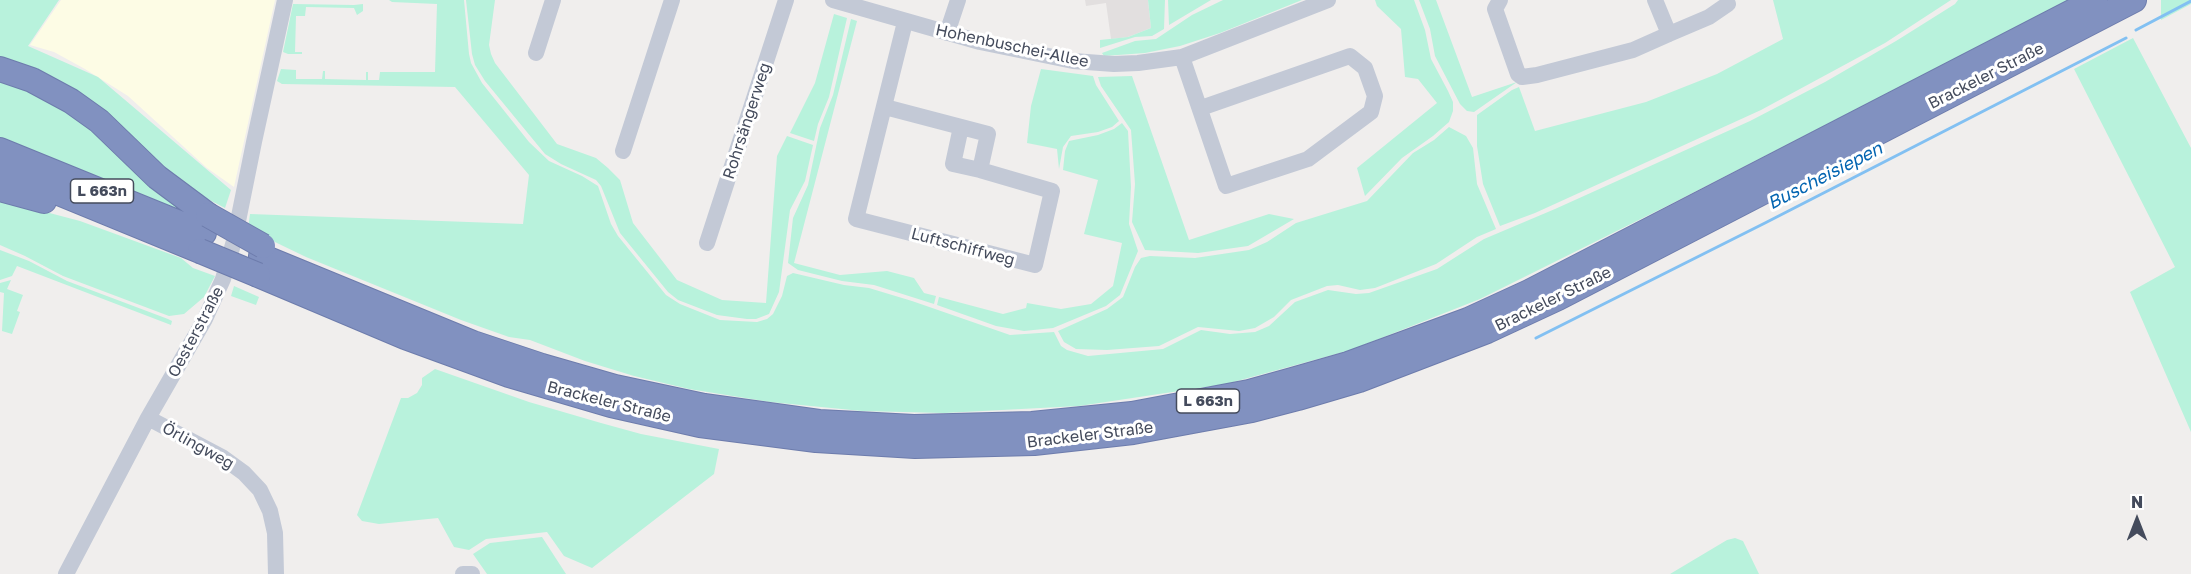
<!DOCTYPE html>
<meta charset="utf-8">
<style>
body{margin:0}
#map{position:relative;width:2191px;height:574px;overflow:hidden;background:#f0eeed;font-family:"Golos Text",sans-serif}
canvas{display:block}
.north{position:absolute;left:2107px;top:490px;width:60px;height:60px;-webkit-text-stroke:4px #fff;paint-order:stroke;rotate:0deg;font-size:16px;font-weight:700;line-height:24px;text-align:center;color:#444b5c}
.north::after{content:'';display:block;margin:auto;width:21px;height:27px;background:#444b5c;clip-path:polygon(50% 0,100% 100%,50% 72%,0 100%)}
</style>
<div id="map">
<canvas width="2191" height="574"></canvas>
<div class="north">N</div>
</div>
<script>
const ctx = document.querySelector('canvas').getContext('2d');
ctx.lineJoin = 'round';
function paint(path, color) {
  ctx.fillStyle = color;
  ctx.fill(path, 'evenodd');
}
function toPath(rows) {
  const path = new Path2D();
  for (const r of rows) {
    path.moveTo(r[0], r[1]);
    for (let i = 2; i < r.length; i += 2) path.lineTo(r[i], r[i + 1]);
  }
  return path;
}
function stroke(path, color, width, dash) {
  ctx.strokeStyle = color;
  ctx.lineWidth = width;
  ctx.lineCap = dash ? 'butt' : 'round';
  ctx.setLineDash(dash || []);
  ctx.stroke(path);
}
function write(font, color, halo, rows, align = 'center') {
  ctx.font = font + ' "Golos Text",sans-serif';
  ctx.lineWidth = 6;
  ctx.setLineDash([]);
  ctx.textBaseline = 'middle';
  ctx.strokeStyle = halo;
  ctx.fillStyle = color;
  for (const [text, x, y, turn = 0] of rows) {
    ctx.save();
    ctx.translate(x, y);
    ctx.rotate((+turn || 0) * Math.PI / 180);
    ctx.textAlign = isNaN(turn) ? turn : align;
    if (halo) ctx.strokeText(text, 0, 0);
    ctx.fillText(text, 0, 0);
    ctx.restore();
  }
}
paint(toPath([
 [61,0,275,0,234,187,207,168,128,96,85,69,54,52,30,45]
]), '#fdfce5');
paint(toPath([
 [1085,0,1148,0,1151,28,1128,37,1111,39,1106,3,1086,6]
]), '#e2dfdf');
paint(toPath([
 [0,0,59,0,28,46,98,77,231,190,225,208,190,190,97,109,0,64],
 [389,0,464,0,469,54,471,63,482,83,529,142,549,161,582,176,598,186,611,224,618,236,666,295,680,304,720,320,757,322,767,319,773,314,782,296,787,276,793,273,844,285,869,288,912,301,1010,335,1054,332,1061,346,1067,350,1088,356,1163,349,1201,330,1230,334,1255,332,1269,326,1295,302,1328,290,1356,294,1369,293,1437,269,1484,239,1555,209,1750,121,1825,82,1896,41,1955,4,1958,0,2070,0,1669,205,1480,299,1351,350,1226,384,1079,406,944,413,862,411,770,402,689,389,634,376,585,361,530,340,509,337,461,320,306,257,248,229,250,214,523,224,529,175,455,87,282,84,277,81,281,69,296,70,296,79,322,79,323,71,325,71,325,79,366,80,366,72,368,72,368,80,379,80,380,72,435,72,437,4,392,2],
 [466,0,495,0,489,45,491,54,495,63,557,144,596,158,608,168,620,180,633,223,677,280,722,300,766,303,777,156,787,136,813,145,805,181,790,210,779,292,769,314,756,319,747,319,717,315,678,300,668,292,620,233,601,186,596,180,561,164,545,154,485,81,475,65,472,54],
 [1148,0,1165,0,1164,29,1152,36,1135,37,1100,48,1100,40,1128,37,1151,28],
 [1168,0,1211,0,1169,25],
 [1223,0,1302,0,1220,33,1180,46,1145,53,1104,56,1102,53,1135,41,1156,39,1192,15],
 [1375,0,1414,0,1425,30,1431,59,1448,91,1453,102,1453,111,1449,122,1433,136,1402,158,1365,196,1357,168,1437,103,1418,79,1405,77,1401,29,1377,6],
 [1419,0,1436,0,1472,97,1517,82,1474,112,1467,111,1460,104,1435,56,1430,29],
 [1773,0,1951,0,1885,43,1761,110,1535,213,1500,226,1483,184,1477,146,1477,115,1512,90,1519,87,1535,131,1646,102,1717,74,1783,39],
 [2161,0,2191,0,2191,4,2161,20],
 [293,4,354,5,363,4,363,11,357,15,354,8,306,7,305,16,296,16,295,52,302,52,302,54,288,54,283,52],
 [834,14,847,18,829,97,818,124,814,141,790,133,815,83],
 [851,19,857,21,794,263,840,275,887,271,914,278,924,293,936,296,934,304,874,285,842,281,798,270,788,263,793,218,808,185,820,128,833,95],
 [2133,38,2191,148,2191,432,2130,292,2175,267,2074,69],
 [1041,69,1093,76,1096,85,1119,121,1112,127,1098,132,1071,136,1063,147,1059,169,1057,149,1027,143,1031,106],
 [0,75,52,97,200,219,0,139],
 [1132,76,1189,240,1269,214,1294,219,1248,246,1198,253,1145,250,1132,222,1135,184,1131,130,1101,86,1098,77],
 [1122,123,1128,131,1131,187,1129,224,1138,251,1120,295,1106,306,1053,328,1024,331,996,326,937,305,939,297,1003,314,1026,308,1027,303,1061,309,1091,304,1113,286,1122,243,1084,234,1098,180,1063,170,1065,151,1069,141,1098,135,1114,129],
 [1449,127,1466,136,1473,148,1477,184,1496,229,1477,237,1436,264,1375,288,1360,290,1338,285,1327,286,1291,300,1274,317,1255,328,1239,331,1198,327,1159,346,1107,350,1076,349,1064,342,1058,331,1107,309,1123,297,1135,267,1141,258,1150,256,1195,258,1249,250,1267,242,1296,223,1367,201,1413,153,1434,140],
 [0,200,80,221,181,258,193,268,215,276,204,297,184,314,169,316,63,276,25,256,0,245],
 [0,250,29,261,67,281,168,319,172,321,171,325,17,266,12,276,0,280],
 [11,280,7,289,23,295,17,311,20,312,12,334,2,331,4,293,0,292,0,283],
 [234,286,259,297,256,305,231,296],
 [435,369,529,402,601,423,641,434,719,449,714,474,592,568,564,556,547,532,486,539,469,550,454,547,438,518,379,524,362,521,357,515,401,398,408,398,417,393,422,385,422,378],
 [542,537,566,574,487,574,473,554,490,543],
 [1735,538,1743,541,1759,574,1670,574,1727,540]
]), '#b8f2dc');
stroke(toPath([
 [2136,30,2191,1],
 [1536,338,1765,223,2126,38]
]), '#82c0f2', 3);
const highway = toPath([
 [0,69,32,80,71,101,99,121,157,177,208,215],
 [0,150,204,233],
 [0,169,200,251],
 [0,189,44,201],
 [261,256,473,343,542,366,615,387,704,406,819,422,914,427,1032,424,1132,414,1249,392,1292,380,1348,364,1468,320,1529,292,2095,0],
 [258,275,405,337,509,375,611,405,700,425,816,440,915,446,1034,443,1133,432,1252,410,1298,398,1359,380,1487,331,1558,298,2134,0]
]);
stroke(highway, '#6d7cac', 26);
stroke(toPath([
 [833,0,980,42,1073,61,1114,64,1138,63,1182,57,1328,0],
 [1500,0,1495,9,1518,74,1522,77,1537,75,1633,50,1669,34],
 [1655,0,1669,34,1709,17,1728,4],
 [947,33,958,0],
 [536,53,553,0],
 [1182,57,1226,186,1308,159,1371,112,1375,96,1365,68,1350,56,1201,108],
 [885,107,988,134,980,170,1052,191,1035,265,856,219,905,22],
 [961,127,953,164,980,170],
 [623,151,672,0],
 [707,243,786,0],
 [148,418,222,457,244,473,260,490,270,511,275,533,276,574],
 [66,574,148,418,205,319,223,279,234,241,254,142,285,0],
 [463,574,472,574]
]), '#c3c9d6', 16);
stroke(highway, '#8191c0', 24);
const highwayBridge = toPath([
 [208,215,263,246],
 [200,251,258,275]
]);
stroke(highwayBridge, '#6d7cac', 26, []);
stroke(highwayBridge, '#8191c0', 24);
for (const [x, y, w] of [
 [102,191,63],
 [1208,401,63]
]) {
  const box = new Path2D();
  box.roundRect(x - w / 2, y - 12, w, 24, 4.5);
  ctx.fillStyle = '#fff';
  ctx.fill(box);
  stroke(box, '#444b5c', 1.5);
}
write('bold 15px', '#444b5c', null, [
 ["L 663n",102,191],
 ["L 663n",1208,401]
]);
write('16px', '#444b5c', '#fff', [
 ["Hohenbuschei-Allee",1012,46,12],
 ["Brackeler Straße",1986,76,-27],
 ["Rohrsängerweg",747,121,-72],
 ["Luftschiffweg",963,247,15],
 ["Brackeler Straße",1553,299,-26],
 ["Oesterstraße",196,332,-62],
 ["Brackeler Straße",609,402,14],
 ["Brackeler Straße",1090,435,-7],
 ["Örlingweg",198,446,29]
]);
write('italic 18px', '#0264b1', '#fff', [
 ["Buscheisiepen",1825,176,-27]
]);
</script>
